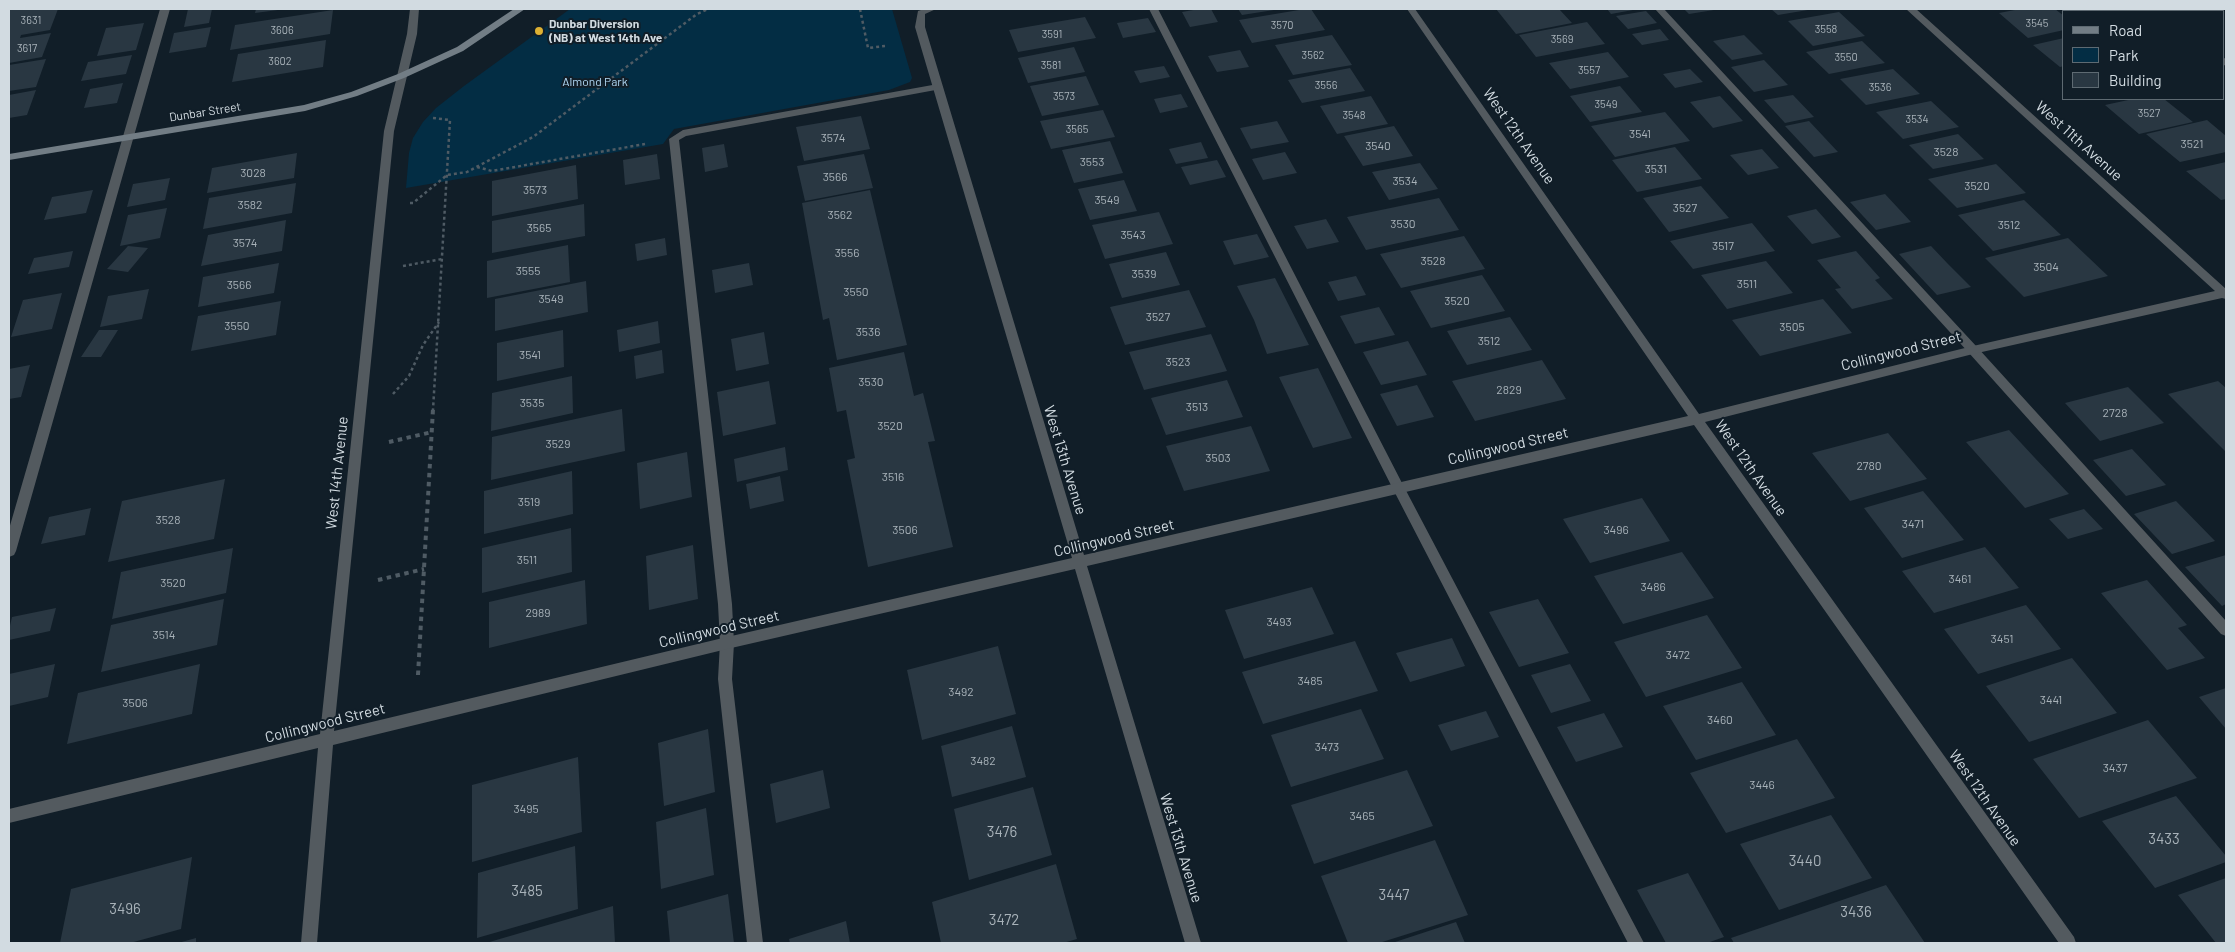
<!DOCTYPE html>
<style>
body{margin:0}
#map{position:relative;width:2235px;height:952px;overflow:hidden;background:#111e28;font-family:Barlow,sans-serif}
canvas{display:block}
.frame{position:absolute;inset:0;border:10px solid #d2dbe1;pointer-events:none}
.legend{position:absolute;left:2062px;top:10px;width:162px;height:90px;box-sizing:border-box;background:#111e28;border:1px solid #5e6a72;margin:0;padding:6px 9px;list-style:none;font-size:15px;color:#d2dbe1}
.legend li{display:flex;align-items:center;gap:10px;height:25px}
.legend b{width:25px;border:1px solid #5e6a72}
</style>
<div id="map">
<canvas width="2235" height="952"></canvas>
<div class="frame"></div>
<ul class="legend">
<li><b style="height:6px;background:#727d85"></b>Road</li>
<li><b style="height:14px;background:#032d44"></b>Park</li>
<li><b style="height:14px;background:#293742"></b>Building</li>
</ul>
</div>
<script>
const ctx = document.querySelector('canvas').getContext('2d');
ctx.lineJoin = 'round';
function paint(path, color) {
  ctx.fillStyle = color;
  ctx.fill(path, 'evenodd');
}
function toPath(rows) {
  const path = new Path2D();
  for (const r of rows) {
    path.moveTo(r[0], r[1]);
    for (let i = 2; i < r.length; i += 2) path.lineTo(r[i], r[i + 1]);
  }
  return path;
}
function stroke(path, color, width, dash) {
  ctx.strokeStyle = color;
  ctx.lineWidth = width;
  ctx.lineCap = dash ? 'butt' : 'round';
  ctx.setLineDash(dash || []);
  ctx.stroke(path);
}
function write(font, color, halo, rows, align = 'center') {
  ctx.font = font + ' Barlow,sans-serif';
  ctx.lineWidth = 4;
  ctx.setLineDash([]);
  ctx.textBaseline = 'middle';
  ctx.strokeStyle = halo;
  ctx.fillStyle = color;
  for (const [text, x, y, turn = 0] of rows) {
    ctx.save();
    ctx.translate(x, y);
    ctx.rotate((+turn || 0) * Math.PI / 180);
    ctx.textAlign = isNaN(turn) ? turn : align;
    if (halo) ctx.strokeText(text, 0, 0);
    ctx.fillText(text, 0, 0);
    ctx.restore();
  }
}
paint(toPath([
 [570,9,892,9,912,78,910,82,889,90,674,129,663,144,406,188,409,153,413,138,423,122,436,108,464,86]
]), '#032d44');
paint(toPath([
 [9,9,58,9,50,30,21,35,20,38,51,33,42,57,9,63],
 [188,9,212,9,209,23,184,27],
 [256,9,278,9,278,10,255,13],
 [1199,9,1211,9,1218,22,1190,27,1182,12],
 [1238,9,1274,9,1274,10,1242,15],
 [1305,9,1311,9,1325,30,1252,43,1239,20],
 [1496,9,1559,9,1572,23,1516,34],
 [1607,9,1633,9,1633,10,1611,14],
 [1684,9,1714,9,1714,10,1689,14],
 [1771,9,1808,9,1808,10,1778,15],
 [2020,9,2055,9,2064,16,2064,30,2028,38,1999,13],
 [333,10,330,34,230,50,235,25],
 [1646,11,1657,23,1628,29,1616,16],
 [1839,12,1865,36,1813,46,1788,21],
 [1085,17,1096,38,1018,52,1009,30],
 [1148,18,1156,32,1123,38,1117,23],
 [1587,22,1605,44,1536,57,1519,35],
 [144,23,136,50,97,56,106,28],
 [211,27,206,47,169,53,174,33],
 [1660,29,1669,40,1642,45,1632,34],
 [1332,35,1352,65,1293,75,1275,45],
 [1744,35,1763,54,1732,60,1713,41],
 [2064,38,2064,66,2060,67,2033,45],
 [326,40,323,67,232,82,238,54],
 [1862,41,1885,63,1829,74,1806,52],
 [1074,47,1085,72,1028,83,1018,58],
 [1240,50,1249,67,1217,72,1208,56],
 [1608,52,1629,77,1570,89,1549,63],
 [132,55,126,74,81,81,88,62],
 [46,59,36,87,9,91,9,65],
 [1764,60,1788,85,1754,92,1731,67],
 [1164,66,1170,77,1140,83,1134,71],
 [1350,68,1365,91,1302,103,1288,80],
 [1690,69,1703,82,1675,88,1663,74],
 [1893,69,1920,94,1866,105,1840,79],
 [1086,76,1099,105,1042,116,1030,86],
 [123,83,117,103,84,108,90,89],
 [1620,86,1642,112,1590,122,1570,96],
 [36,90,27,115,9,118,9,95],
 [1181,94,1188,107,1160,113,1154,99],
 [1793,95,1814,117,1785,123,1764,100],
 [1371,96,1388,124,1337,134,1320,106],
 [1720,96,1743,121,1713,128,1690,102],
 [2133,99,2164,99,2193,122,2139,134,2105,105],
 [1931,101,1959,127,1903,139,1876,112],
 [1103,110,1115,137,1051,149,1040,121],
 [1665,112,1690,141,1615,157,1591,126],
 [861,116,870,149,804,161,796,127],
 [2207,120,2226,136,2226,152,2180,162,2146,134],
 [1277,121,1289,142,1251,149,1240,128],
 [1809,121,1838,152,1814,157,1785,126],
 [1394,126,1413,156,1363,166,1344,136],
 [1958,134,1984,159,1933,169,1909,145],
 [1110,141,1123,173,1074,183,1062,150],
 [1201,142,1208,158,1176,164,1169,149],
 [724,144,728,167,705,172,702,148],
 [1675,147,1702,179,1637,192,1612,160],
 [1762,149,1779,168,1748,175,1730,155],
 [1285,152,1297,173,1263,180,1252,159],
 [297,153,294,178,207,193,212,168],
 [657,154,660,179,625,185,623,160],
 [864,154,873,188,805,201,797,166],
 [1217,160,1226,177,1190,185,1181,167],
 [2226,162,2226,199,2221,200,2186,171],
 [1420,163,1438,189,1389,200,1372,172],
 [1996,164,2026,193,1957,208,1928,179],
 [576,165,578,199,492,216,492,181],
 [170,178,165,200,127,207,133,184],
 [1124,180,1137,211,1090,220,1078,189],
 [296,183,292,213,203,229,209,198],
 [1701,186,1729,218,1669,232,1643,198],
 [93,190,86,213,44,220,52,197],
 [870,190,907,345,837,360,829,318,823,320,802,203],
 [1885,194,1911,222,1876,230,1850,202],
 [1439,198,1459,230,1366,250,1347,217],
 [2024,200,2061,235,1993,251,1958,215],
 [584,204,585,236,492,253,492,221],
 [167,208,160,238,120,246,128,215],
 [1816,209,1841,237,1812,244,1787,216],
 [1159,212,1173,244,1105,259,1092,225],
 [1326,219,1339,242,1307,249,1294,226],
 [286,220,282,251,201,266,208,235],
 [1752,223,1775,251,1693,269,1670,241],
 [1257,234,1269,257,1234,265,1223,241],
 [1464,236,1485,269,1401,288,1380,254],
 [665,238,667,255,637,261,635,244],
 [2068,238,2108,276,2024,297,1985,258],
 [568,245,570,282,487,298,487,261],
 [128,246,148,248,128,272,107,269],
 [1931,246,1948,264,1971,287,1937,295,1899,254],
 [73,251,69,267,28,274,34,258],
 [1856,251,1880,278,1875,280,1893,299,1852,309,1835,289,1841,288,1817,260],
 [1166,252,1180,285,1122,298,1109,264],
 [1766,261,1793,293,1727,309,1701,275],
 [279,263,274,293,198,307,203,277],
 [749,263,753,285,715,293,712,270],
 [1482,275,1505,311,1431,328,1410,291],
 [1356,276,1366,295,1338,301,1328,282],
 [1275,278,1309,345,1267,354,1254,320,1237,286],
 [586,281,588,312,495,331,495,299],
 [149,289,142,319,100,327,108,296],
 [1189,290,1206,327,1125,345,1110,307],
 [62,293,52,329,11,337,23,300],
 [1823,299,1852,333,1760,356,1732,320],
 [281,301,276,335,191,351,198,316],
 [1379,307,1395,335,1355,344,1340,316],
 [1510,317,1532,350,1467,365,1447,331],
 [658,321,660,343,619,352,617,330],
 [99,330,118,330,101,357,81,357],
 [563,330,564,367,497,381,497,343],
 [764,332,769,364,736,371,731,339],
 [1211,334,1227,371,1144,390,1129,352],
 [1408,341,1427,375,1381,385,1363,352],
 [662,350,664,373,636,379,634,356],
 [904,352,914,396,923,393,935,441,928,442,953,547,868,567,847,460,855,458,846,410,837,412,829,368],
 [1542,360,1566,399,1475,421,1452,381],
 [30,365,21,397,9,399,9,369],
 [1318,368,1352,438,1313,448,1279,377],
 [572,376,573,413,491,431,492,393],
 [1227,380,1243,417,1166,435,1151,398],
 [769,381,776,424,723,436,717,392],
 [2218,381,2226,388,2226,452,2168,394],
 [1417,385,1434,417,1397,426,1380,394],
 [2128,387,2164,423,2100,441,2065,403],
 [622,409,625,451,491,480,492,437],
 [1251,426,1270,471,1184,491,1166,446],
 [2009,430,2034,457,2069,494,2025,508,1966,442],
 [1888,433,1927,479,1850,501,1812,453],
 [785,447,788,470,737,482,734,459],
 [2132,449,2166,485,2126,496,2093,460],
 [687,452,692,497,640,509,637,463],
 [572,471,573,514,484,534,484,491],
 [780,476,784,501,750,509,746,484],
 [225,479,214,539,108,562,122,501],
 [1923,491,1964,540,1902,558,1864,508],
 [1642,498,1670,541,1590,563,1563,519],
 [2176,501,2215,541,2172,554,2134,514],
 [91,508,85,535,41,544,49,517],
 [2084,509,2103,529,2068,539,2049,519],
 [571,528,572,572,482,593,482,548],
 [693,545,698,599,649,610,646,556],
 [1985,547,2019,588,1934,613,1902,571],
 [233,548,226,593,112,619,121,572],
 [1682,552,1714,598,1623,624,1594,576],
 [2226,555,2226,604,2222,606,2185,567],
 [585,580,587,624,489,648,489,602],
 [2147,580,2187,625,2178,628,2205,658,2167,670,2101,593],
 [1312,587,1334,634,1244,659,1225,610],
 [224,599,217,645,101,672,111,625],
 [1538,599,1569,653,1519,667,1489,612],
 [2026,605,2061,649,1978,674,1944,629],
 [56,608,50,631,9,640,9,630,12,617],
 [1707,615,1742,668,1646,697,1614,642],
 [1452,638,1465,666,1410,682,1396,653],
 [1355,641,1378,691,1263,724,1242,672],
 [998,646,1016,714,922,740,907,670],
 [2072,658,2117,713,2029,742,1986,686],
 [55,664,48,697,9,706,9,674],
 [200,664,192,714,67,744,78,693],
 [1570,664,1591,701,1551,713,1531,675],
 [1742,682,1776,735,1696,760,1663,706],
 [2226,688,2226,729,2199,697],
 [1361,709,1384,759,1291,787,1271,735],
 [1486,711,1499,737,1451,751,1438,725],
 [1604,713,1623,747,1576,762,1557,727],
 [2148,720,2197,778,2079,818,2033,759],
 [1012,726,1026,777,952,797,941,746],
 [708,729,715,792,664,806,658,743],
 [1797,739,1835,798,1726,833,1690,773],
 [578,757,582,832,472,862,472,785],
 [823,770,830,808,776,823,770,784],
 [1407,770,1433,826,1314,864,1291,805],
 [1033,787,1052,855,969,880,954,809],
 [2176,796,2226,856,2226,862,2155,888,2102,821],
 [706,808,714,875,661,889,656,822],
 [1831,815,1872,878,1779,910,1740,844],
 [1435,840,1468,915,1379,943,1348,943,1321,876],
 [575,846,578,909,477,938,478,873],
 [192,857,181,929,130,943,60,943,71,889],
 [1056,864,1077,939,1063,943,941,943,932,902],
 [1688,873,1724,937,1707,943,1666,943,1637,890],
 [2226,878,2226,943,2216,943,2178,895],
 [1886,885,1925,943,1734,943,1731,938],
 [728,894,734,943,670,943,667,911],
 [613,906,615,943,486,943],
 [846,921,850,943,790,943,789,939],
 [1456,922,1465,943,1392,943],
 [196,938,196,943,178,943]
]), '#293742');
stroke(toPath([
 [860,9,868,48,885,46],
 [433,118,450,120,433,410],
 [477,167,492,171,645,144],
 [410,203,413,203,447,175,467,172,533,137,697,14,708,9],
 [403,266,442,259],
 [393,394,409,376,423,345,439,322]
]), '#4f5b64', 2.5, [3, 3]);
stroke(toPath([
 [389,442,432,432],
 [378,580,424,569],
 [418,675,433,409]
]), '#4f5b64', 4, [4.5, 4.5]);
paint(toPath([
 [160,9,170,9,16,551,14,555,9,557,9,529,160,9],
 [1149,9,1158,9,1402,483,1644,943,1628,943,1394,491,1149,9],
 [1655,9,1664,9,1977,347,2226,621,2226,636,2221,634,1969,353,1655,9],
 [2152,9,2162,9,2164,11,2153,11,2152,9],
 [2224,58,2226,59,2226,66,2224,65,2224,58],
 [938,84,943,87,941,89,686,136,679,140,732,604,734,643,732,679,763,943,747,943,718,679,720,643,718,604,669,139,683,130,938,84]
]), '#535a5f');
paint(toPath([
 [410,9,419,9,417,34,394,131,334,731,727,637,1072,558,915,27,918,11,924,9,936,9,925,14,925,27,1084,555,1688,416,1407,9,1415,9,1699,414,1973,346,2215,291,1906,9,1916,9,2226,289,2226,299,2222,298,1973,354,1705,422,2074,937,2076,943,2059,943,1694,425,1087,566,1201,943,1185,943,1075,569,727,649,333,745,317,943,301,943,318,748,9,823,9,809,320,734,384,131,407,34,410,9]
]), '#535a5f');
paint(toPath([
 [514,9,525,9,463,51,404,78,357,96,305,111,9,160,9,154,304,105,351,92,398,74,457,47,514,9]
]), '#727d85');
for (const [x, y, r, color] of [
 [539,31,5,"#ddb133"]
]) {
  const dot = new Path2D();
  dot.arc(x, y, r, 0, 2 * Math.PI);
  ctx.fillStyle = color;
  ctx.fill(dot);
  stroke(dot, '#111e28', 2);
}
write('11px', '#a8b2b9', null, [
 ["3631",31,20],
 ["3545",2037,23],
 ["3570",1282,25],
 ["3558",1826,29],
 ["3606",282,30],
 ["3591",1052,34],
 ["3569",1562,39],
 ["3617",27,48],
 ["3562",1313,55],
 ["3550",1846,57],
 ["3602",280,61],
 ["3581",1051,65],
 ["3557",1589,70],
 ["3556",1326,85],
 ["3536",1880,87],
 ["3573",1064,96],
 ["3549",1606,104],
 ["3527",2149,113],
 ["3548",1354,115],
 ["3534",1917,119],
 ["3565",1077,129]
]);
write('bold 12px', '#d2dbe1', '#111e28', [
 ["Dunbar Diversion",549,24],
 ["(NB) at West 14th Ave",549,38]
], 'left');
write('12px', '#b2d9f5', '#111e28', [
 ["Almond Park",595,82]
]);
write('12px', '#d2dbe1', '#111e28', [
 ["Dunbar Street",205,112,-9]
]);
write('12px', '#a8b2b9', null, [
 ["3541",1640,134],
 ["3574",833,138],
 ["3521",2192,144],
 ["3540",1378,146],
 ["3528",1946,152],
 ["3553",1092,162],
 ["3531",1656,169],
 ["3028",253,173],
 ["3566",835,177],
 ["3534",1405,181],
 ["3520",1977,186],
 ["3573",535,190],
 ["3549",1107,200],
 ["3582",250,205],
 ["3527",1685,208],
 ["3562",840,215],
 ["3530",1403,224],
 ["3512",2009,225],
 ["3565",539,228],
 ["3543",1133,235],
 ["3574",245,243],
 ["3517",1723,246],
 ["3556",847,253],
 ["3528",1433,261],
 ["3504",2046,267],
 ["3555",528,271],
 ["3539",1144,274],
 ["3511",1747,284],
 ["3566",239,285],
 ["3550",856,292],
 ["3549",551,299],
 ["3520",1457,301],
 ["3527",1158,317],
 ["3550",237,326],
 ["3505",1792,327],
 ["3536",868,332],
 ["3512",1489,341],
 ["3541",530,355],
 ["3523",1178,362],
 ["3530",871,382],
 ["2829",1509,390],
 ["3535",532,403],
 ["3513",1197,407],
 ["2728",2115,413],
 ["3520",890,426],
 ["3529",558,444],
 ["3503",1218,458],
 ["2780",1869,466],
 ["3516",893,477],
 ["3519",529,502],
 ["3528",168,520],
 ["3471",1913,524],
 ["3506",905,530],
 ["3496",1616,530],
 ["3511",527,560],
 ["3461",1960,579],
 ["3520",173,583],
 ["3486",1653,587],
 ["2989",538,613],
 ["3493",1279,622],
 ["3514",164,635],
 ["3451",2002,639],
 ["3472",1678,655],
 ["3485",1310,681],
 ["3492",961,692],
 ["3441",2051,700],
 ["3506",135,703],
 ["3460",1720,720],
 ["3473",1327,747],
 ["3482",983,761],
 ["3437",2115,768],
 ["3446",1762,785],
 ["3495",526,809],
 ["3465",1362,816]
]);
write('15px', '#d2dbe1', '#111e28', [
 ["West 12th Avenue",1519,136,55],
 ["West 11th Avenue",2079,141,42],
 ["Collingwood Street",1901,351,-14],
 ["Collingwood Street",1508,446,-13],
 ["West 13th Avenue",1065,460,73],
 ["West 12th Avenue",1751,468,55],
 ["West 14th Avenue",337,473,-84],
 ["Collingwood Street",1114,538,-13],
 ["Collingwood Street",719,629,-13],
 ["Collingwood Street",325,723,-14],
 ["West 12th Avenue",1985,798,55],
 ["West 13th Avenue",1181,848,73]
]);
write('15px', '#a8b2b9', null, [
 ["3476",1002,832],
 ["3433",2164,839],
 ["3440",1805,861],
 ["3485",527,891],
 ["3447",1394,895],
 ["3496",125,909],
 ["3436",1856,912],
 ["3472",1004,920]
]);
</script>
